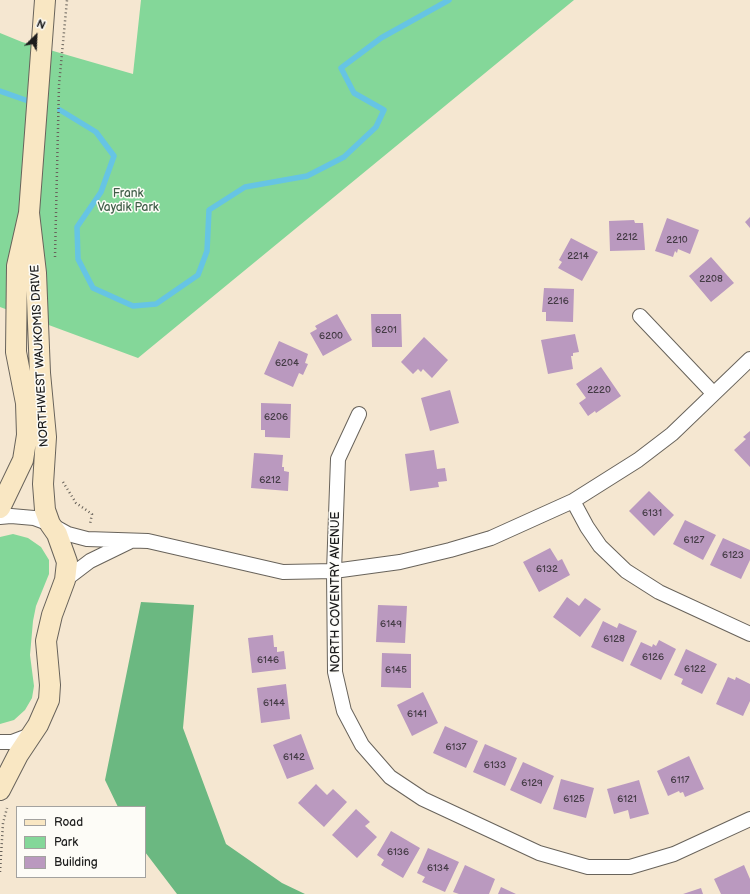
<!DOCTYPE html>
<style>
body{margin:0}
#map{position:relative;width:750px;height:894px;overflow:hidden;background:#f5e7d1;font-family:"Balsamiq Sans",sans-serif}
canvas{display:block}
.legend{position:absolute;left:16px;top:806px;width:130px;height:72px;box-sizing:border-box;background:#fdfcf7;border:1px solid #a3a29f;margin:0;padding:5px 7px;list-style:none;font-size:12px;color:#1c1c1c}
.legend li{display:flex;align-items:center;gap:8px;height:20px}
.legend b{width:20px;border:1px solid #a3a29f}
.north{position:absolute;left:16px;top:16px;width:40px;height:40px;-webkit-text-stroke:3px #fdfcf7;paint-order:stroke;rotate:24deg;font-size:11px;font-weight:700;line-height:16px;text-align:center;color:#1c1c1c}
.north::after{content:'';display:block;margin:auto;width:14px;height:18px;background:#1c1c1c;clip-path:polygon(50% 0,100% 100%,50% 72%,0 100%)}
</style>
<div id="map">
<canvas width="750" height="894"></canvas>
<ul class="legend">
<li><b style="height:5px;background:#f9e7c3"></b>Road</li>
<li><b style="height:11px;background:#84d799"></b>Park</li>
<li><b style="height:11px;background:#ba99bf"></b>Building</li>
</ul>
<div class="north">N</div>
</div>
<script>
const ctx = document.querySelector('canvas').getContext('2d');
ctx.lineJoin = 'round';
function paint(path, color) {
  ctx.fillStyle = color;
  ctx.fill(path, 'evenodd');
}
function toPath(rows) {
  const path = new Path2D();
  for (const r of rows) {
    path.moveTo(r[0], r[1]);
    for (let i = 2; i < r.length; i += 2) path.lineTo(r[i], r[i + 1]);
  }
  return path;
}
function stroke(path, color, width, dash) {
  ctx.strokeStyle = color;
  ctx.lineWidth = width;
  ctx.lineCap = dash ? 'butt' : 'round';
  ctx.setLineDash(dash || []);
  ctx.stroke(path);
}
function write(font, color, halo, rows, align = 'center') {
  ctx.font = font + ' "Balsamiq Sans",sans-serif';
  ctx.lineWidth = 3;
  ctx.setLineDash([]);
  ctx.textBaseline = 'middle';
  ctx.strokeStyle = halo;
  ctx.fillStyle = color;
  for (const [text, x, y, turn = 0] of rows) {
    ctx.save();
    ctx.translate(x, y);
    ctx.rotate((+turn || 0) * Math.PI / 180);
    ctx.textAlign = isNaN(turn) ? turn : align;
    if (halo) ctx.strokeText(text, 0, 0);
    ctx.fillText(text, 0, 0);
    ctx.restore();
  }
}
paint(toPath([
 [141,0,574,0,138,358,0,307,0,33,22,42,133,74],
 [13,534,28,538,41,547,49,560,49,574,36,606,33,621,30,655,34,686,32,698,25,710,14,720,0,724,0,537]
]), '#84d799');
paint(toPath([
 [141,602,194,605,183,728,226,844,282,883,305,894,177,894,145,852,145,807,118,807,105,780]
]), '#6bb881');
stroke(toPath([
 [0,91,34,103],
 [60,110,96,132,114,156,101,192,77,227,78,259,93,288,133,306,156,304,198,275,207,251,209,210,245,187,307,176,344,157,376,127,384,110,354,93,341,68,381,38,449,0]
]), '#66c4e4', 5.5);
paint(toPath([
 [750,217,750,228,745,222],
 [667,218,699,230,690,254,678,249,677,253,675,251,673,257,655,251],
 [634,220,635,223,643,223,645,250,610,251,609,221],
 [571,238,598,252,582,281,558,268,562,262,559,260],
 [711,257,734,283,711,302,689,276],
 [544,288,574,289,573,322,546,321,546,312,542,312],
 [337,314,352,340,323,356,310,333,317,329,315,326],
 [371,314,401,314,402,347,372,347],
 [575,334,579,352,573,353,573,356,571,356,573,369,548,374,541,340],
 [424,337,448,360,432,378,423,369,421,372,418,369,413,374,401,362],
 [279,341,308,354,305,363,308,364,303,375,299,373,293,387,264,374],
 [601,367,621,396,596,413,595,411,588,416,579,403,586,398,576,384],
 [450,390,459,423,430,431,421,398],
 [261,403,291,404,290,438,265,437,265,430,261,430],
 [750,431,750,467,734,450,746,439,743,437],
 [434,450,437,469,445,468,447,481,438,482,439,487,410,491,405,454],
 [254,453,283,455,282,467,284,467,284,471,289,472,288,491,251,488],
 [649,491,674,515,654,536,629,511],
 [685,520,716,535,703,560,673,544],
 [723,538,750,550,750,560,741,579,710,565],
 [550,548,558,561,562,559,570,575,539,592,523,562],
 [567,597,579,606,585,598,601,609,580,637,553,617],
 [378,605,407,606,405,643,376,642],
 [603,621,617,628,619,623,637,631,623,662,591,647],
 [273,635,274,647,277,647,277,652,284,651,286,669,252,673,248,638],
 [659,640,676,649,661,680,630,665,641,642,652,647,653,644,656,646],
 [686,649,717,664,702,694,681,684,683,679,674,675],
 [382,653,411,654,411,688,381,687],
 [728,677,735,680,736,677,750,684,750,701,743,716,716,704],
 [286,684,290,719,261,723,257,688],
 [423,692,438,723,412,736,397,705],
 [445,726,478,741,466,768,433,753],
 [301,734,314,769,287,779,273,745],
 [485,744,517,758,505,786,473,772],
 [689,756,704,789,685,797,683,792,680,793,679,791,668,796,657,771],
 [523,762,554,776,541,804,510,790],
 [561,779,594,788,586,818,553,809],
 [639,780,649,814,630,819,628,810,614,814,607,789],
 [316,784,327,795,333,789,347,802,324,827,298,803],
 [356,809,370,822,365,826,377,837,357,858,332,835],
 [391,831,420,848,403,878,381,865,384,860,377,855],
 [428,848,459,862,445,892,422,882,425,877,417,873],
 [465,865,495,879,489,894,459,894,453,892],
 [744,865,750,879,750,894,721,894,714,879],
 [501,887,516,894,498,894],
 [701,888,703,894,683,894]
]), '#ba99bf');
const minor = toPath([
 [640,316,713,393],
 [359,414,338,459,334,571,335,672,344,711,362,745,390,777,423,799,539,853,588,867,630,867,674,854,750,819],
 [573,501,587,527,600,546,626,571,659,592,750,634],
 [0,517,11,516,34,518,50,524,68,534,87,539,148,541,283,572,334,571,400,562,450,550,491,538,573,501,638,460,672,434,750,359],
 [65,580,90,561,129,542],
 [0,742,12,742,33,734]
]);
const secondary = toPath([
 [0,508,23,460,27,435,26,403,16,352,17,266,29,213,45,0],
 [0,790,18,755,38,725,49,700,50,685,46,641,52,615,65,580,67,562,57,534,50,524,45,510,43,484,46,437,40,373,36,273,29,213]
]);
stroke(minor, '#68635b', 16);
stroke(secondary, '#68635b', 22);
stroke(toPath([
 [55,257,59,85,67,0],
 [63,482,76,503,92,514,90,524],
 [0,872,3,823,7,808]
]), '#68635b', 2.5, [1, 3]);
stroke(minor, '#fff', 14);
stroke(secondary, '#f9e7c3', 20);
write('10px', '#443b45', null, [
 ["2212",627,237],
 ["2210",677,240],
 ["2214",578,256],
 ["2208",711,279],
 ["2216",558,301],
 ["6201",386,330],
 ["6200",331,336],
 ["6204",287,363],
 ["2220",599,390],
 ["6206",276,417],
 ["6212",270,480],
 ["6131",652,513],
 ["6127",694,540],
 ["6123",733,555],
 ["6132",547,569],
 ["6149",391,624],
 ["6128",614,639],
 ["6126",653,657],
 ["6146",268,660],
 ["6122",695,669],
 ["6145",396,670],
 ["6144",274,703],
 ["6141",417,714],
 ["6137",456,747],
 ["6142",294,757],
 ["6133",495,765],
 ["6117",680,780],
 ["6129",532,783],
 ["6125",574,799],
 ["6121",627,799],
 ["6136",398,852],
 ["6134",438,868]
]);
write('12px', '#405d48', '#fdfcf7', [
 ["Frank",128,194],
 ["Vaydik Park",128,208]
]);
write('12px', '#1c1c1c', '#fdfcf7', [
 ["NORTHWEST WAUKOMIS DRIVE",40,356,-93],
 ["NORTH COVENTRY AVENUE",336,592,-90]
]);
</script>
